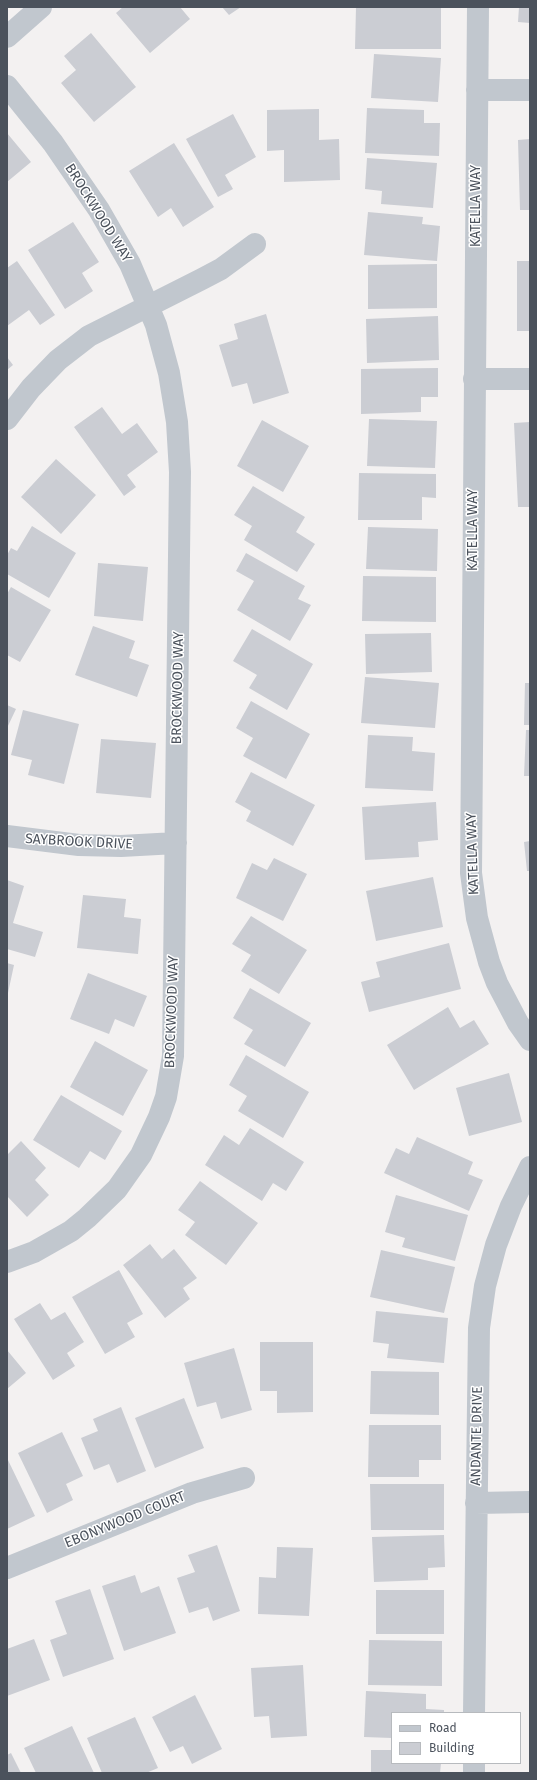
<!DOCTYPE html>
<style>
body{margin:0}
#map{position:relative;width:537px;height:1780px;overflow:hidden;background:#f3f1f1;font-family:"Fira Sans",sans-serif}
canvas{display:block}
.frame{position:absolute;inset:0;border:8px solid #4b525c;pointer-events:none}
.legend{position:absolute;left:391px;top:1712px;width:130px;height:52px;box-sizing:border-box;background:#fff;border:1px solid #b7babe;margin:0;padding:5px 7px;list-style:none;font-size:12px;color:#4b525c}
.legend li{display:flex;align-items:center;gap:8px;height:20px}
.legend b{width:20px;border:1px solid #b7babe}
</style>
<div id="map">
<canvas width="537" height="1780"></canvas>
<div class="frame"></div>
<ul class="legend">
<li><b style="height:5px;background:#c1c7ce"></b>Road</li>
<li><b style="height:11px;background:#cbcdd3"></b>Building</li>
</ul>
</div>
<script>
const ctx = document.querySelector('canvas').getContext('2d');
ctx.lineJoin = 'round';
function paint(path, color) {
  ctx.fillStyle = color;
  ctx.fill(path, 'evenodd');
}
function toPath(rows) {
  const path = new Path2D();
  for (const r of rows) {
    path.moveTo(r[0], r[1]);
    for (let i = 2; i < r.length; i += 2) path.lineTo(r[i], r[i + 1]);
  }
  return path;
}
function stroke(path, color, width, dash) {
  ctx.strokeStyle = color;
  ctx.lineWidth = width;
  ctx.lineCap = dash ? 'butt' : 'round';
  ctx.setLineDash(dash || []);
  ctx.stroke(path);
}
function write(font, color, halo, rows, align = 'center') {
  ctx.font = font + ' "Fira Sans",sans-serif';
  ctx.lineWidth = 3;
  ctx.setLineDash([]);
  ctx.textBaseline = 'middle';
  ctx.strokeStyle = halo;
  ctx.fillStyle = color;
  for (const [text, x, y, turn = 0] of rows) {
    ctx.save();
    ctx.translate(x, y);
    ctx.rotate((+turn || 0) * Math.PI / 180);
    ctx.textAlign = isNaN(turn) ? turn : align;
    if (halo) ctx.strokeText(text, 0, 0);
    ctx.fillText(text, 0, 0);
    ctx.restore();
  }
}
paint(toPath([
 [123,7,180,7,190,19,150,53,116,13],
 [222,7,241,7,229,15],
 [356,7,441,7,441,49,355,49],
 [519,7,530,7,530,23,518,22],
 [91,33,136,87,94,122,61,83,76,70,64,56],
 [374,54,441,58,438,102,371,98],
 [367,108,424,110,424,123,440,123,439,156,365,153],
 [319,109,319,140,339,139,340,180,284,182,284,150,267,151,267,110],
 [233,114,256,157,225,175,233,189,218,197,186,139],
 [7,133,31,162,7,182],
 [530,139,530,210,520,210,518,140],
 [174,143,214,207,183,227,171,208,158,217,129,171],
 [367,158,437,163,433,208,381,204,382,191,365,189],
 [368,212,423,217,422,224,440,226,437,261,364,255],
 [73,222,99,262,82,273,93,291,65,309,28,250],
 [17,261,55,315,40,325,29,310,7,326,7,268],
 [517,261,530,261,530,331,517,331],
 [437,264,437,308,368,309,368,265],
 [266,314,289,393,253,404,247,383,232,387,219,345,238,339,234,324],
 [438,316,439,360,367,363,366,319],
 [7,357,13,365,7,370],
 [438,368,438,397,421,397,421,412,361,414,361,369],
 [102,407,122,434,137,423,158,452,127,475,136,487,124,496,74,427],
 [369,419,437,421,435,468,367,466],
 [262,420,309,446,283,492,237,466],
 [530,422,530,507,518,507,514,423],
 [56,459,96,495,61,534,21,497],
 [359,473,436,474,436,498,422,497,422,520,358,520],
 [253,486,305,517,296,532,315,544,297,572,244,540,252,526,234,515],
 [32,526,76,553,49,598,7,574,7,555,11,548,17,551],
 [368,527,438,529,437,571,366,569],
 [246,553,305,586,298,599,311,605,290,641,237,610,254,581,236,571],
 [98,563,148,567,143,621,94,616],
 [363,576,436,577,436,622,362,621],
 [11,587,51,610,20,662,7,655,7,594],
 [93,626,135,641,129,658,149,665,137,697,75,675],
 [252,629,313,664,287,710,249,688,257,675,233,661],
 [431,633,432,672,366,674,365,634],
 [365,677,439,683,435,728,361,723],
 [525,683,530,683,530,725,524,725],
 [251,701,310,734,286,779,243,756,253,738,236,728],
 [7,705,16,709,7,728],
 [23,710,79,724,64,784,28,775,32,760,11,755],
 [526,730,530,730,530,776,524,776],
 [368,735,413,737,412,751,435,753,433,791,365,788],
 [101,739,156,743,151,798,96,793],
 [251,772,315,805,293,846,246,821,251,811,235,802],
 [436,802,438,840,418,842,419,857,365,860,362,807],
 [530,841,530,871,527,871,524,842],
 [274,858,307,874,283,921,236,898,252,863,267,870],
 [433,877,443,927,376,941,366,891],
 [7,880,24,886,13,923,43,932,35,957,7,949],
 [83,895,126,899,124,917,141,919,138,954,77,948],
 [251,916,307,950,279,994,241,971,251,955,232,944],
 [449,943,461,989,369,1012,361,982,380,977,376,962],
 [7,963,14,965,8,993,7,993],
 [88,973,147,996,134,1027,115,1019,109,1034,70,1019],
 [250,988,311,1023,285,1067,244,1044,253,1030,233,1018],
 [448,1007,460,1028,474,1020,489,1044,414,1090,387,1045],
 [95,1041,148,1070,123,1116,70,1087],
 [246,1055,309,1092,283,1138,238,1111,247,1096,229,1085],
 [509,1073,522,1122,469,1136,456,1088],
 [61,1095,122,1131,105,1160,90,1151,79,1168,33,1140],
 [250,1128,304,1162,286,1191,273,1183,262,1201,205,1165,224,1135,239,1145],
 [417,1137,473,1162,468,1174,483,1180,469,1211,384,1173,396,1148,409,1154],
 [21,1141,46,1168,35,1180,49,1195,27,1217,7,1196,7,1155],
 [200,1181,258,1223,226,1265,185,1235,195,1222,178,1210],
 [396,1195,468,1215,455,1261,402,1247,405,1238,385,1232],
 [150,1244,162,1259,174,1249,197,1278,183,1288,190,1299,165,1318,123,1265],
 [381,1250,455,1267,444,1313,370,1297],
 [119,1270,143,1314,127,1323,135,1337,105,1354,72,1297],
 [40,1303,51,1320,65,1312,84,1342,67,1353,75,1366,53,1380,14,1319],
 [376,1311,448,1318,444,1363,387,1358,389,1344,373,1342],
 [260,1342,313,1342,313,1412,277,1413,277,1391,260,1391],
 [234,1348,252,1410,221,1419,216,1402,197,1407,184,1363],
 [7,1350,26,1373,7,1389],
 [371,1371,439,1372,439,1415,370,1414],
 [184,1398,204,1448,155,1468,135,1418],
 [121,1407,146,1471,117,1483,109,1464,94,1470,81,1438,98,1431,93,1419],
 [369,1425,441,1425,441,1460,419,1460,419,1477,368,1477],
 [62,1432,83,1476,66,1484,73,1500,47,1513,18,1453],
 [7,1458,35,1516,7,1529],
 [370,1484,444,1484,444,1530,371,1530],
 [444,1535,445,1567,428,1568,428,1580,374,1582,372,1537],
 [217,1545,240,1611,213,1621,208,1607,189,1613,177,1578,195,1572,188,1555],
 [277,1547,313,1548,309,1616,258,1614,259,1577,276,1578],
 [135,1575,141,1593,159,1586,176,1633,124,1651,102,1586],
 [90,1589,114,1659,63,1677,50,1640,67,1634,55,1601],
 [376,1590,444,1590,444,1634,376,1634],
 [34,1639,50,1680,7,1696,7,1649],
 [369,1640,442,1641,442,1686,368,1685],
 [303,1665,307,1736,271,1738,269,1716,254,1717,251,1668],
 [366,1691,426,1694,426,1709,444,1710,444,1713,392,1713,392,1738,364,1737],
 [195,1695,222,1749,192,1764,183,1746,170,1752,152,1717],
 [135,1717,158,1768,146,1773,102,1773,87,1738],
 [72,1726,94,1773,36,1773,24,1748],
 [371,1750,392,1750,392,1763,441,1763,440,1773,371,1773],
 [11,1753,21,1773,7,1773,7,1755]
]), '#cbcdd3');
stroke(toPath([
 [478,7,471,873,477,918,489,962,497,983,518,1023,530,1040],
 [7,37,41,7],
 [7,86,53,143,99,210,130,264,156,325,169,373,177,422,180,472,173,1056,166,1097,159,1117,141,1155,117,1189,87,1218,71,1231,34,1252,7,1262],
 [477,90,530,90],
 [474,379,530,379],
 [7,419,31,388,58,360,89,336,202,279,221,269,255,244],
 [7,836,79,845,121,846,176,843],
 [476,1503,530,1502],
 [7,1568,192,1493,244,1478],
 [474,1713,479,1328,485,1286,496,1245,511,1206,530,1167],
 [474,1773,474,1763]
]), '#c1c7ce', 22);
write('14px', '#4b525c', '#fff', [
 ["KATELLA WAY",476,206,-90],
 ["BROCKWOOD WAY",98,213,58],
 ["KATELLA WAY",473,530,-90],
 ["BROCKWOOD WAY",178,688,-89],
 ["SAYBROOK DRIVE",79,842,3],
 ["KATELLA WAY",473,854,-92],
 ["BROCKWOOD WAY",172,1012,-88],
 ["ANDANTE DRIVE",477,1436,-89],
 ["EBONYWOOD COURT",125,1520,-22]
]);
</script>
